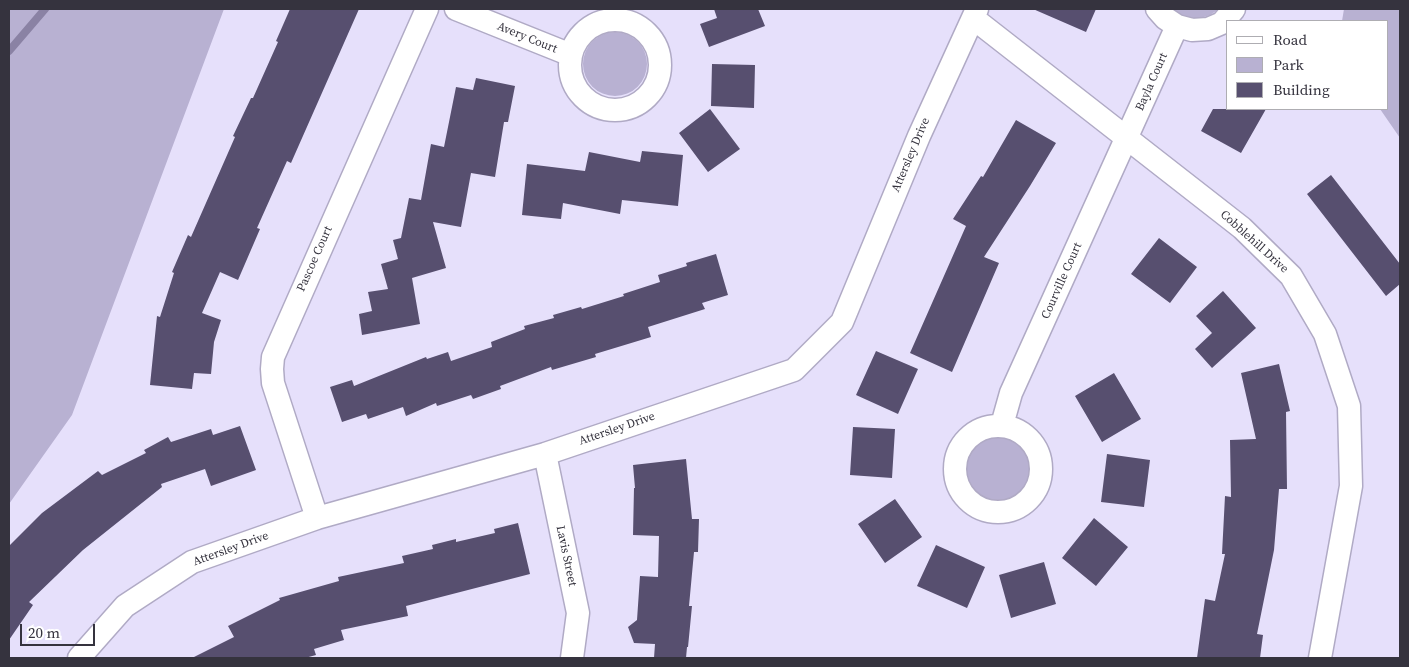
<!DOCTYPE html>
<style>
body{margin:0}
#map{position:relative;width:1409px;height:667px;overflow:hidden;background:#e6e0fb;font-family:"Source Serif 4",serif}
canvas{display:block}
.frame{position:absolute;inset:0;border:10px solid #35333e;pointer-events:none}
.legend{position:absolute;left:1226px;top:20px;width:162px;height:90px;box-sizing:border-box;background:#fff;border:1px solid #aeadb2;margin:0;padding:6px 9px;list-style:none;font-size:15px;color:#35333e}
.legend li{display:flex;align-items:center;gap:10px;height:25px}
.legend b{width:25px;border:1px solid #aeadb2}
.scale{position:absolute;left:20px;top:624px;width:75px;height:22px;box-sizing:border-box;border:2px solid #35333e;border-top:0;padding-left:6px;font-size:15px;line-height:18px;white-space:nowrap;color:#35333e;-webkit-text-stroke:4px #fff;paint-order:stroke}
</style>
<div id="map">
<canvas width="1409" height="667"></canvas>
<div class="frame"></div>
<ul class="legend">
<li><b style="height:6px;background:#fff"></b>Road</li>
<li><b style="height:14px;background:#b8b1d2"></b>Park</li>
<li><b style="height:14px;background:#574f6f"></b>Building</li>
</ul>
<div class="scale">20 m</div>
</div>
<script>
const ctx = document.querySelector('canvas').getContext('2d');
ctx.lineJoin = 'round';
function paint(path, color) {
  ctx.fillStyle = color;
  ctx.fill(path, 'evenodd');
}
function toPath(rows) {
  const path = new Path2D();
  for (const r of rows) {
    if (r.length === 3) {
      path.moveTo(r[0] + r[2], r[1]);
      path.arc(r[0], r[1], r[2], 0, 2 * Math.PI);
      continue;
    }
    path.moveTo(r[0], r[1]);
    for (let i = 2; i < r.length; i += 2) path.lineTo(r[i], r[i + 1]);
  }
  return path;
}
function stroke(path, color, width, dash) {
  ctx.strokeStyle = color;
  ctx.lineWidth = width;
  ctx.lineCap = dash ? 'butt' : 'round';
  ctx.setLineDash(dash || []);
  ctx.stroke(path);
}
function write(font, color, halo, rows, align = 'center') {
  ctx.font = font + ' "Source Serif 4",serif';
  ctx.lineWidth = 5;
  ctx.setLineDash([]);
  ctx.textBaseline = 'middle';
  ctx.strokeStyle = halo;
  ctx.fillStyle = color;
  for (const [text, x, y, turn = 0] of rows) {
    ctx.save();
    ctx.translate(x, y);
    ctx.rotate((+turn || 0) * Math.PI / 180);
    ctx.textAlign = isNaN(turn) ? turn : align;
    if (halo) ctx.strokeText(text, 0, 0);
    ctx.fillText(text, 0, 0);
    ctx.restore();
  }
}
paint(toPath([
 [9,9,224,9,72,415,9,504],
 [1172,9,1219,9,1210,15,1201,18,1190,19,1180,15],
 [1344,9,1400,9,1400,138,1380,109,1388,109,1388,21,1342,21],
 [615,64,32],
 [998,469,32]
]), '#b8b1d2');
stroke(toPath([
 [9,51,45,9]
]), '#8a82a4', 8);
paint(toPath([
 [290,9,359,9,291,163,287,161,257,228,260,229,238,280,220,272,202,313,221,320,214,342,211,374,194,373,192,389,150,385,157,316,160,317,174,273,172,272,188,235,191,237,235,137,233,136,251,98,253,98,278,42,276,41],
 [714,9,758,9,765,26,709,47,700,24,717,18],
 [1033,9,1096,9,1086,32],
 [712,64,755,65,754,108,711,106],
 [476,78,515,86,508,122,504,122,495,177,471,173,461,227,433,222,446,268,412,278,420,324,362,335,359,314,372,311,368,292,388,289,381,264,398,259,393,240,401,238,409,198,421,200,431,144,444,147,456,87,473,90],
 [710,109,740,149,708,172,679,133],
 [1213,109,1266,109,1241,153,1201,131],
 [1016,120,1056,143,1030,186,984,257,999,263,952,372,910,353,966,226,953,219,981,176,983,177],
 [642,151,683,155,678,206,622,200,620,214,563,203,561,219,522,215,527,164,585,171,589,152,640,162],
 [1331,175,1400,264,1400,284,1386,296,1307,194],
 [1159,238,1197,267,1170,303,1131,274],
 [716,254,728,295,702,303,705,309,648,327,651,337,595,354,596,357,552,370,551,367,500,386,501,389,473,399,471,395,437,406,436,403,406,416,403,407,368,419,366,414,342,422,330,387,352,380,354,386,426,357,427,359,448,352,451,361,492,347,491,342,525,329,524,326,554,318,553,315,581,307,582,309,624,296,623,294,660,282,658,275,687,266,686,263],
 [1223,291,1256,328,1212,368,1195,349,1212,333,1196,316],
 [876,351,918,369,898,414,856,395],
 [1279,364,1290,411,1286,412,1287,489,1279,489,1274,550,1257,634,1263,635,1260,658,1197,658,1205,599,1215,601,1225,554,1222,554,1225,496,1231,497,1230,440,1256,439,1241,373],
 [1114,373,1141,419,1102,442,1075,396],
 [240,426,256,470,211,486,205,469,161,484,162,487,83,550,29,602,33,605,9,640,9,546,42,513,98,471,102,475,146,453,144,450,168,437,171,442,211,429,213,435],
 [853,427,895,429,892,478,850,475],
 [1107,454,1150,460,1144,507,1101,502],
 [686,459,692,519,699,519,698,552,694,552,689,606,692,606,688,647,687,647,686,658,654,658,655,644,634,643,628,627,637,620,640,576,658,577,659,536,633,535,634,488,635,488,633,465],
 [895,499,922,537,885,563,858,524],
 [1094,518,1128,547,1096,586,1062,558],
 [518,523,530,574,406,606,408,616,341,630,344,640,314,649,316,655,305,658,192,658,234,637,228,626,280,600,279,598,339,581,338,577,404,563,402,556,433,549,432,545,456,539,456,542,495,533,494,529],
 [936,545,985,567,967,608,917,586],
 [1044,562,1056,604,1011,618,999,575]
]), '#574f6f');
const street = toPath([
 [456,9,571,55],
 [1157,9,1165,18,1177,26,1192,30,1208,29,1222,23,1234,9],
 [973,18,1242,228,1291,276,1325,334,1349,406,1351,486,1320,658],
 [615,65,45],
 [1002,425,1011,393,1177,26],
 [998,469,43],
 [545,454,578,613,572,658],
 [317,518,273,383,272,369,273,357,427,9],
 [79,658,125,606,192,562,317,518,545,454,794,370,842,322,919,136,977,9]
]);
stroke(street, '#b0aac5', 25);
stroke(street, '#fff', 22);
write('12px', '#35333e', '#fff', [
 ["Avery Court",527,38,22],
 ["Bayla Court",1152,82,-66],
 ["Attersley Drive",911,155,-67],
 ["Cobblehill Drive",1254,242,42],
 ["Pascoe Court",315,259,-66],
 ["Courville Court",1062,281,-66],
 ["Attersley Drive",617,429,-19],
 ["Attersley Drive",231,549,-20],
 ["Lavis Street",566,556,78]
]);
</script>
